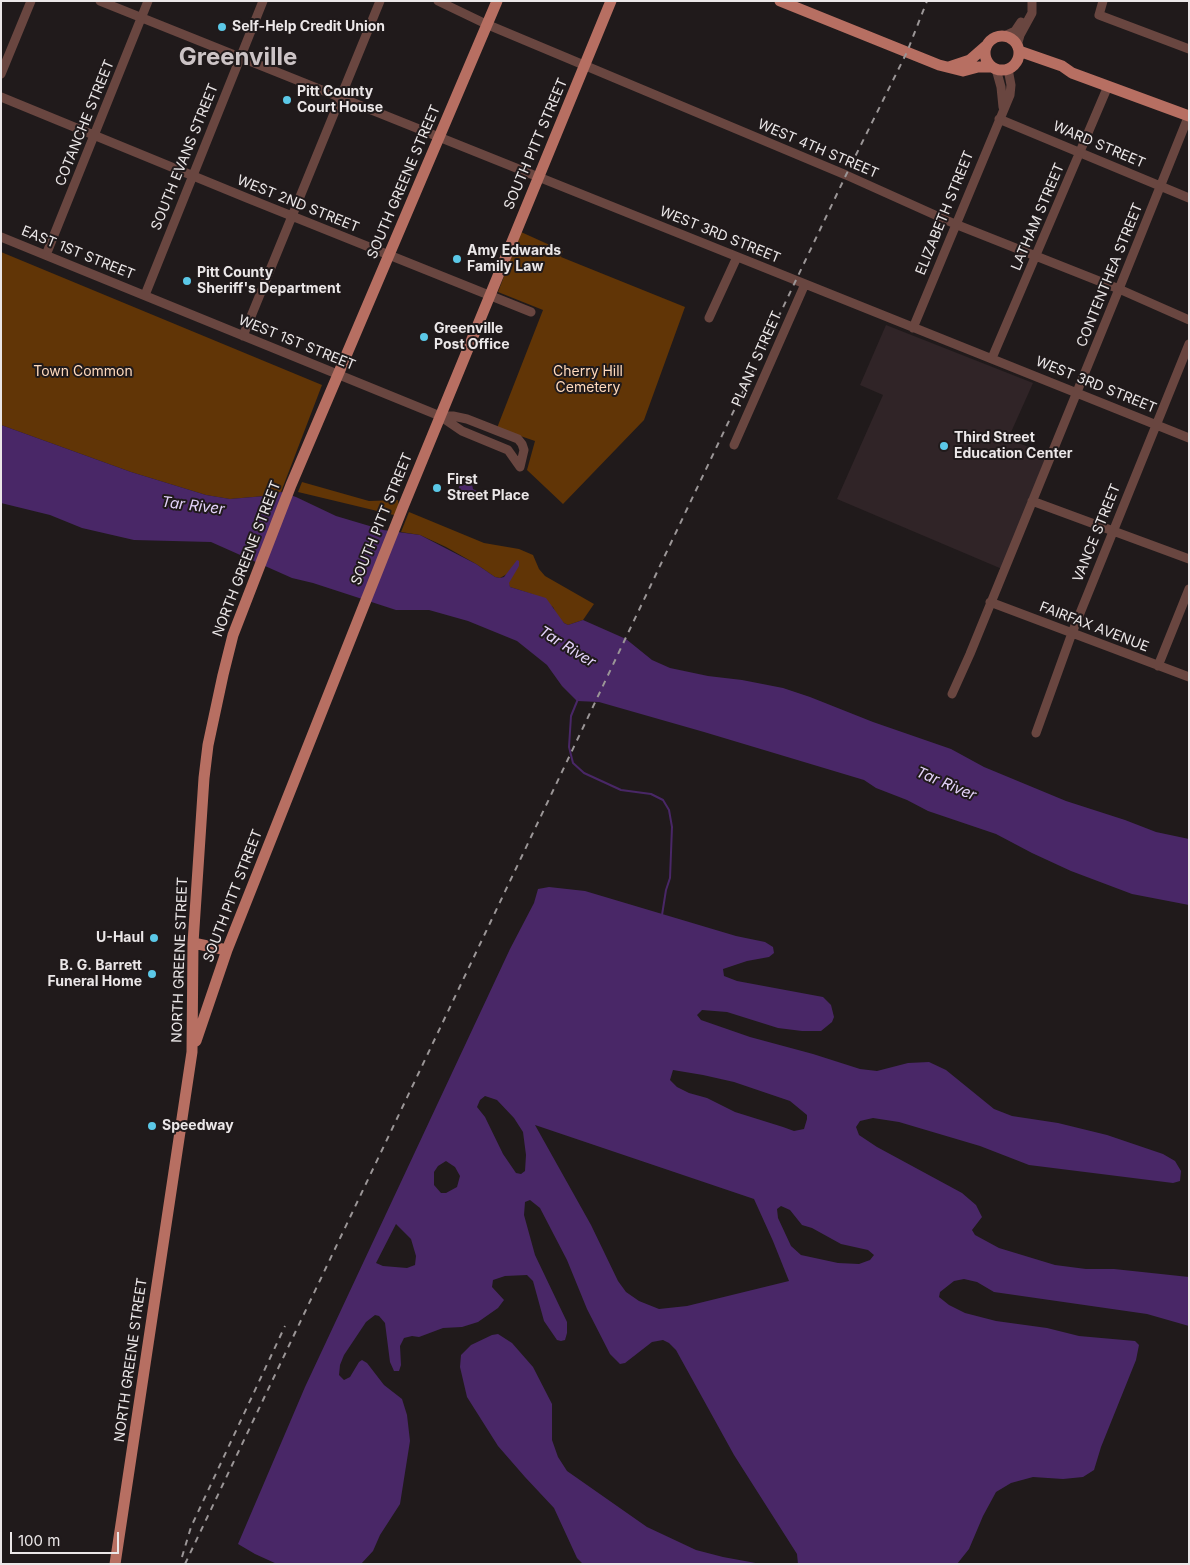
<!DOCTYPE html>
<style>
body{margin:0}
#map{position:relative;width:1190px;height:1565px;overflow:hidden;background:#201a1b;font-family:Inter,sans-serif}
canvas{display:block}
.frame{position:absolute;inset:0;border:2px solid #ebe7e8;pointer-events:none}
.scale{position:absolute;left:10px;top:1532px;width:109px;height:22px;box-sizing:border-box;border:2px solid #ebe7e8;border-top:0;padding-left:6px;font-size:15px;line-height:18px;white-space:nowrap;color:#ebe7e8;-webkit-text-stroke:4px #201a1b;paint-order:stroke}
</style>
<div id="map">
<canvas width="1190" height="1565"></canvas>
<div class="frame"></div>
<div class="scale">100 m</div>
</div>
<script>
const ctx = document.querySelector('canvas').getContext('2d');
ctx.lineJoin = 'round';
function paint(path, color) {
  ctx.fillStyle = color;
  ctx.fill(path, 'evenodd');
}
function toPath(rows) {
  const path = new Path2D();
  for (const r of rows) {
    if (r.length === 3) {
      path.moveTo(r[0] + r[2], r[1]);
      path.arc(r[0], r[1], r[2], 0, 2 * Math.PI);
      continue;
    }
    path.moveTo(r[0], r[1]);
    for (let i = 2; i < r.length; i += 2) path.lineTo(r[i], r[i + 1]);
  }
  return path;
}
function stroke(path, color, width, dash) {
  ctx.strokeStyle = color;
  ctx.lineWidth = width;
  ctx.lineCap = dash ? 'butt' : 'round';
  ctx.setLineDash(dash || []);
  ctx.stroke(path);
}
function write(font, color, halo, rows, align = 'center') {
  ctx.font = font + ' Inter,sans-serif';
  ctx.lineWidth = 4;
  ctx.setLineDash([]);
  ctx.textBaseline = 'middle';
  ctx.strokeStyle = halo;
  ctx.fillStyle = color;
  for (const [text, x, y, turn = 0] of rows) {
    ctx.save();
    ctx.translate(x, y);
    ctx.rotate((+turn || 0) * Math.PI / 180);
    ctx.textAlign = isNaN(turn) ? turn : align;
    if (halo) ctx.strokeText(text, 0, 0);
    ctx.fillText(text, 0, 0);
    ctx.restore();
  }
}
paint(toPath([
 [886,325,1033,383,1008,439,1047,454,1002,569,837,499,883,395,860,385]
]), '#302427');
paint(toPath([
 [521,232,563,251,561,257,685,307,644,420,563,504,527,470,535,441,497,428,543,310,498,292],
 [1,252,322,385,281,492,265,496,230,499,206,495,131,472,1,425],
 [302,482,369,501,398,500,399,507,394,515,298,492],
 [409,512,484,543,519,549,533,555,539,569,545,576,594,604,583,620,568,625,564,623,558,617,553,607,532,594,510,587,508,583,510,579,507,574,500,578,495,577,476,564,446,547,420,535,401,532]
]), '#613506');
paint(toPath([
 [1,425,131,472,206,495,230,499,265,496,281,492,296,497,336,516,383,530,420,535,476,564,495,577,500,578,504,577,517,560,519,561,519,566,509,583,510,587,546,598,564,623,568,625,583,620,626,639,652,660,670,668,708,676,742,680,783,688,810,697,873,722,951,749,984,767,1066,801,1125,820,1156,832,1189,839,1189,905,1132,894,1071,871,1032,853,996,834,928,811,907,800,876,788,864,780,704,732,599,702,577,701,562,686,547,665,517,641,468,621,429,610,396,610,313,583,292,578,211,542,134,540,82,528,50,515,1,503],
 [467,483,472,484,473,489,477,491,475,497,458,490,460,484,465,485],
 [549,887,585,891,736,936,765,942,773,947,774,953,769,957,747,961,723,969,724,976,737,981,823,997,831,1005,834,1017,832,1022,821,1031,802,1031,778,1028,727,1012,702,1010,697,1015,701,1020,750,1037,813,1054,860,1069,877,1071,908,1063,929,1062,946,1070,994,1109,1012,1116,1058,1123,1107,1135,1163,1154,1175,1161,1181,1171,1180,1181,1173,1183,1029,1165,980,1146,899,1122,873,1118,860,1121,856,1127,859,1135,877,1147,962,1193,976,1205,982,1217,972,1230,975,1235,999,1248,1055,1265,1086,1269,1114,1269,1189,1277,1189,1326,1147,1314,994,1292,977,1282,964,1279,954,1281,940,1292,939,1297,949,1305,965,1313,996,1321,1047,1328,1079,1336,1135,1341,1139,1345,1136,1360,1101,1447,1094,1470,1083,1477,1063,1479,1033,1477,1011,1483,996,1492,983,1516,969,1549,957,1564,798,1564,797,1554,734,1455,676,1350,669,1343,663,1340,652,1342,625,1363,620,1364,610,1354,587,1309,567,1260,540,1208,530,1200,525,1202,524,1215,535,1255,567,1322,567,1333,565,1340,561,1341,557,1340,544,1321,533,1281,527,1275,505,1276,493,1280,492,1287,504,1300,498,1308,478,1322,462,1327,443,1328,419,1337,412,1336,404,1338,400,1346,401,1365,399,1371,394,1371,390,1362,385,1323,379,1316,375,1315,366,1322,344,1355,340,1365,339,1375,344,1380,350,1377,359,1362,362,1360,367,1363,384,1385,402,1399,407,1415,410,1441,400,1504,380,1535,373,1551,361,1564,277,1564,255,1554,238,1544,305,1387,510,949,534,903,538,889],
 [673,1070,703,1075,734,1082,790,1101,807,1115,807,1119,804,1129,794,1131,783,1127,735,1112,707,1098,689,1093,677,1087,670,1080],
 [485,1096,497,1100,514,1118,523,1132,526,1155,525,1171,521,1174,516,1173,503,1154,485,1117,477,1107,480,1100],
 [535,1125,754,1199,773,1241,789,1281,687,1306,659,1309,639,1301,626,1292,618,1281,591,1225],
 [446,1161,455,1167,460,1176,457,1187,446,1193,441,1193,434,1185,434,1172,438,1166],
 [781,1206,790,1210,802,1225,812,1228,841,1244,868,1250,874,1255,870,1260,859,1264,838,1263,801,1255,791,1246,778,1218,777,1209],
 [396,1224,411,1239,416,1256,415,1265,407,1268,383,1266,376,1263],
 [498,1334,512,1343,533,1367,552,1404,552,1440,558,1457,567,1471,647,1527,696,1550,723,1557,761,1564,583,1564,577,1558,554,1508,525,1477,498,1446,467,1397,460,1367,461,1355,471,1345,492,1335]
]), '#492767');
stroke(toPath([
 [578,699,571,716,569,747,573,763,584,773,621,790,651,794,663,800,669,810,672,827,670,878,666,890,662,915]
]), '#492767', 2);
stroke(toPath([
 [100,1,1189,438],
 [438,1,486,24,846,175,955,224,1119,289,1189,320],
 [1103,1,1099,15,1189,49],
 [1004,36,1015,31,1021,22],
 [1017,46,1020,35,1032,13,1032,1],
 [996,69,1001,87,1003,107],
 [1,74,31,1],
 [1,97,247,198,531,312],
 [999,119,1189,198],
 [1,237,440,416,462,431,508,450,520,467],
 [46,255,148,1],
 [145,295,263,1],
 [709,318,737,257],
 [913,328,1010,95,1011,85,1008,69],
 [243,336,380,1],
 [992,358,1108,86],
 [440,416,453,416,467,419,518,439,522,444,524,450,520,467],
 [734,445,805,284],
 [1032,501,1189,559],
 [990,602,1189,677],
 [1158,666,1189,589],
 [952,694,970,654,1119,289,1189,115],
 [1036,733,1072,633,1189,344]
]), '#694640', 9);
stroke(toPath([
 [780,1,939,65,963,71,978,67,991,67],
 [1002,53,17],
 [1019,51,1062,66,1072,73,1189,116],
 [949,67,970,60,986,46],
 [193,943,227,950],
 [196,1041,227,950,403,507,611,1],
 [115,1564,192,1052,193,943,204,778,208,745,223,675,233,635,291,485,497,1]
]), '#b76f62', 11);
stroke(toPath([
 [182,1557,191,1527,285,1326],
 [185,1564,846,175,907,52,927,1]
]), '#9b9697', 2, [6, 6]);
for (const [x, y, r, color] of [
 [222,27,5,"#5bc8e7"],
 [287,100,5,"#5bc8e7"],
 [457,259,5,"#5bc8e7"],
 [187,281,5,"#5bc8e7"],
 [424,337,5,"#5bc8e7"],
 [944,446,5,"#5bc8e7"],
 [437,488,5,"#5bc8e7"],
 [154,938,5,"#5bc8e7"],
 [152,974,5,"#5bc8e7"],
 [152,1126,5,"#5bc8e7"]
]) {
  const dot = new Path2D();
  dot.arc(x, y, r, 0, 2 * Math.PI);
  ctx.fillStyle = color;
  ctx.fill(dot);
  stroke(dot, '#201a1b', 2);
}
write('bold 14px', '#ebe7e8', '#201a1b', [
 ["Self-Help Credit Union",232,27],
 ["Pitt County",297,92],
 ["Court House",297,108],
 ["Amy Edwards",467,251],
 ["Family Law",467,267],
 ["Pitt County",197,273],
 ["Sheriff's Department",197,289],
 ["Greenville",434,329],
 ["Post Office",434,345],
 ["Third Street",954,438],
 ["Education Center",954,454],
 ["First",447,480],
 ["Street Place",447,496],
 ["U-Haul",144,938,"right"],
 ["B. G. Barrett",142,966,"right"],
 ["Funeral Home",142,982,"right"],
 ["Speedway",162,1126]
], 'left');
write('14px', '#ebe7e8', '#201a1b', [
 ["COTANCHE STREET",85,123,-68],
 ["SOUTH PITT STREET",536,144,-67],
 ["WARD STREET",1099,145,23],
 ["WEST 4TH STREET",818,149,23],
 ["SOUTH EVANS STREET",185,157,-68],
 ["SOUTH GREENE STREET",404,182,-67],
 ["WEST 2ND STREET",298,204,22],
 ["ELIZABETH STREET",945,213,-68],
 ["LATHAM STREET",1038,217,-67],
 ["WEST 3RD STREET",720,235,22],
 ["EAST 1ST STREET",78,253,22],
 ["CONTENTHEA STREET",1110,275,-68],
 ["WEST 1ST STREET",297,343,22],
 ["PLANT STREET",757,359,-66],
 ["WEST 3RD STREET",1096,385,22],
 ["SOUTH PITT STREET",382,519,-68],
 ["VANCE STREET",1097,533,-68],
 ["NORTH GREENE STREET",247,559,-69],
 ["FAIRFAX AVENUE",1094,627,21],
 ["SOUTH PITT STREET",233,896,-69],
 ["NORTH GREENE STREET",180,960,-88],
 ["NORTH GREENE STREET",131,1360,-82]
]);
write('14px', '#ffdabd', '#201a1b', [
 ["Town Common",83,372],
 ["Cherry Hill",588,372],
 ["Cemetery",588,388]
]);
write('italic 15px', '#e4d3fa', '#201a1b', [
 ["Tar River",193,506,7],
 ["Tar River",567,647,32],
 ["Tar River",946,784,23]
]);
write('bold 24px', '#ccc4c6', '#201a1b', [
 ["Greenville",238,58]
]);
</script>
